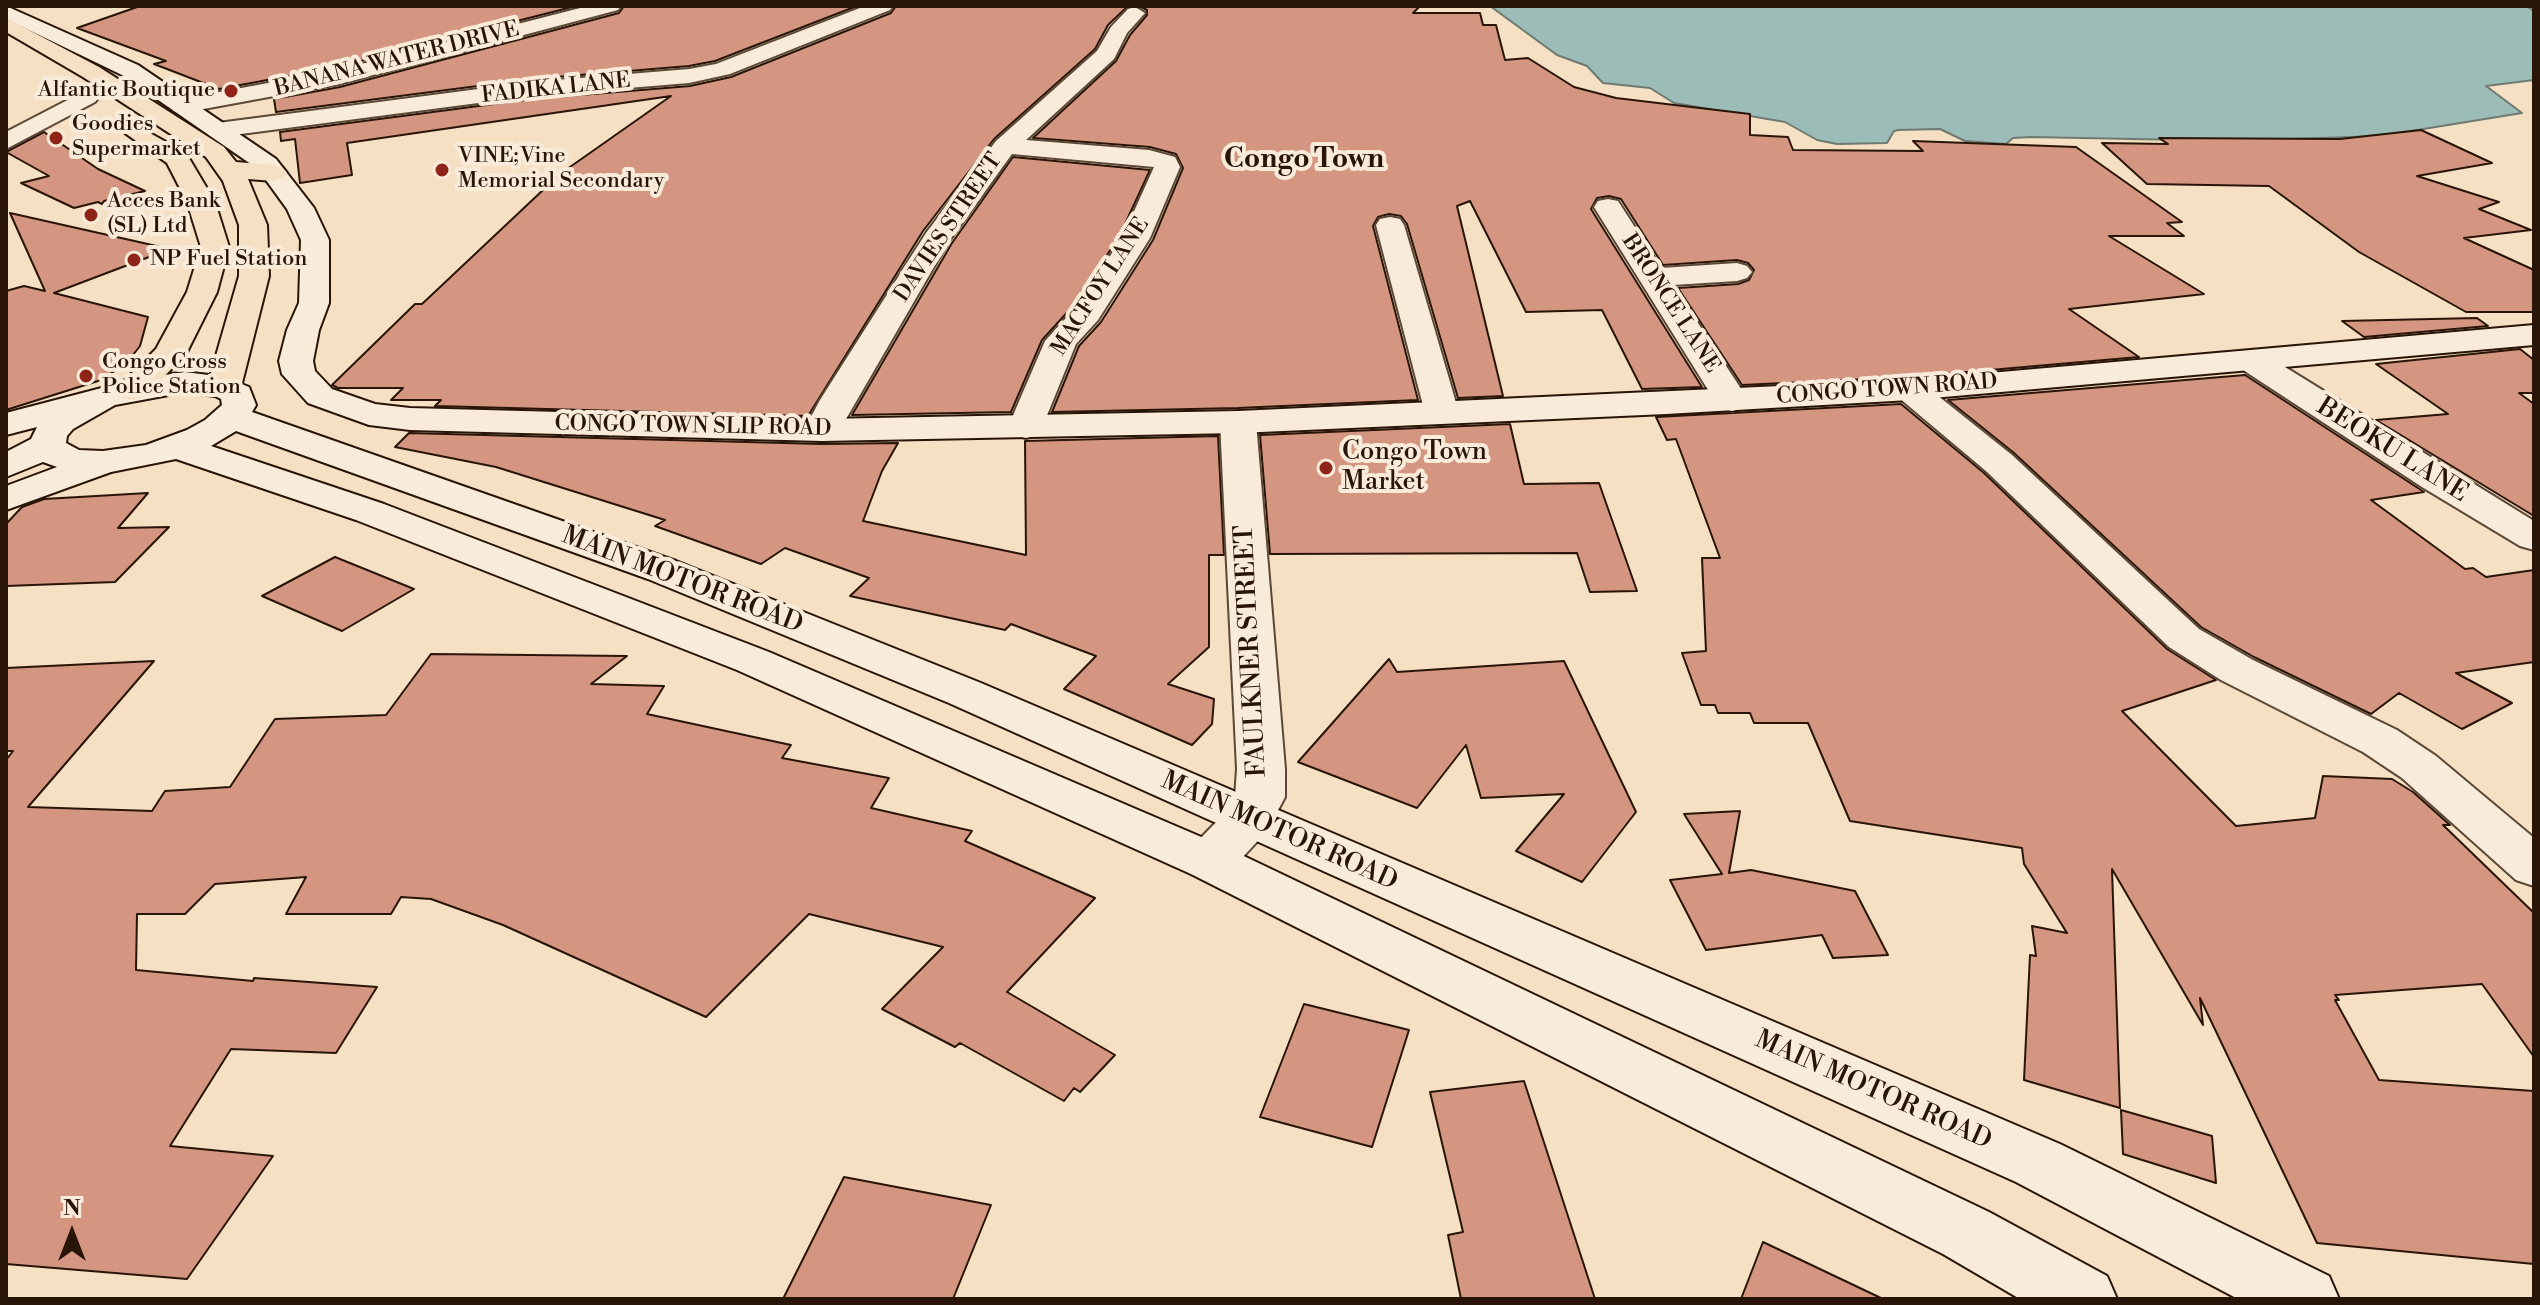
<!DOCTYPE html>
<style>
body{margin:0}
#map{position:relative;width:2540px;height:1305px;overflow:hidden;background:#f5e0c4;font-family:"Libre Bodoni",serif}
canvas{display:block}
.frame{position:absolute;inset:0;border:8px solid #281507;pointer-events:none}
.north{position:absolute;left:32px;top:1193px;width:80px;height:80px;-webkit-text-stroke:6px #f8ebd9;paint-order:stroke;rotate:0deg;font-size:22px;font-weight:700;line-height:32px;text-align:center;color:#281507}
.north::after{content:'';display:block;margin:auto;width:28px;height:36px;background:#281507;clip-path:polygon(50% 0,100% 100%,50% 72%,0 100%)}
</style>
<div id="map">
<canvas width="2540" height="1305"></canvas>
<div class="frame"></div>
<div class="north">N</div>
</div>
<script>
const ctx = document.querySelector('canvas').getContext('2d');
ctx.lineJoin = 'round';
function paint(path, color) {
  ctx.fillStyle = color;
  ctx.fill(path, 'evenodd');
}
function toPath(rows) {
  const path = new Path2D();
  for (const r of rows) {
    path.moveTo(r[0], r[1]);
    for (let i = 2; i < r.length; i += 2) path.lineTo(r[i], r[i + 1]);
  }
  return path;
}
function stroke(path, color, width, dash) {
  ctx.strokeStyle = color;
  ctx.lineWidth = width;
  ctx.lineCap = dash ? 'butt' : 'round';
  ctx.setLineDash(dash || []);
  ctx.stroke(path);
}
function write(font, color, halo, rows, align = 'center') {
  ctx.font = font + ' "Libre Bodoni",serif';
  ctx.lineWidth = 8;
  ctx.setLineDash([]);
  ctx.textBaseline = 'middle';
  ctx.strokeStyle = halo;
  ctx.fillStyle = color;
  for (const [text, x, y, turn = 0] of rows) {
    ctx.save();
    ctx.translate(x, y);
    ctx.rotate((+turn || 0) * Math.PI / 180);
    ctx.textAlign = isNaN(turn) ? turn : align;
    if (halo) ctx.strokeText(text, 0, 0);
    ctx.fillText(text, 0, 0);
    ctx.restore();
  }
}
const water = toPath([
 [1490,6,2526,6,2534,11,2534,80,2486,86,2522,113,2380,136,2233,141,2031,137,2013,138,2006,144,1965,141,1940,129,1898,130,1894,131,1887,143,1837,144,1817,140,1785,122,1674,103,1650,88,1603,83,1587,66,1557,55,1490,6]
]);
paint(water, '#9cbdb7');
stroke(water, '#6e7a71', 2);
const building = toPath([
 [140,6,576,6,337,67,219,89,154,64,166,61,77,28,140,6],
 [624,6,857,6,715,61,689,66,532,79,276,112,274,99,340,87,619,13,624,6],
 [896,6,1128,6,1108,25,1095,49,994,139,923,231,808,416,435,406,441,400,391,400,403,388,338,388,332,385,415,304,422,304,439,288,560,174,671,96,347,143,352,175,300,183,295,139,281,141,280,132,532,99,690,86,731,77,891,13,896,6],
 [1139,6,1420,6,1413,13,1480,13,1483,25,1496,25,1505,60,1528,58,1574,87,1616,98,1750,114,1750,135,1788,137,1793,150,1923,151,1913,141,2076,147,2182,222,2167,223,2184,236,2109,236,2204,294,2069,309,2139,357,1910,377,1742,385,1678,288,1738,284,1749,280,1754,270,1748,263,1737,260,1663,265,1621,199,1609,196,1597,198,1591,209,1702,387,1642,389,1602,310,1526,312,1470,201,1457,206,1503,396,1458,398,1407,224,1401,216,1389,214,1378,217,1373,226,1418,400,1238,408,1052,412,1079,346,1101,322,1153,240,1183,168,1176,154,1150,147,1033,138,1116,61,1130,35,1147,15,1147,10,1139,6],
 [2421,130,2492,163,2417,176,2499,202,2479,209,2531,230,2464,238,2534,270,2534,312,2466,312,2359,252,2269,186,2147,184,2102,143,2168,144,2159,138,2340,139,2421,130],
 [44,132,98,169,145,191,104,201,102,204,98,202,74,208,21,183,49,176,6,152,44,132],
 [1013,157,1150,170,1119,237,1074,305,1042,340,1011,412,852,415,952,243,1013,157],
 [10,213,170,249,54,293,148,317,140,346,125,365,98,381,6,410,6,291,24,286,45,291,10,213],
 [2477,318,2488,326,2364,337,2342,321,2477,318],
 [2520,349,2534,360,2534,393,2519,393,2534,404,2534,516,2376,420,2448,414,2376,364,2520,349],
 [2245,375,2424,492,2371,500,2465,569,2473,568,2486,577,2534,570,2534,662,2456,673,2512,703,2462,729,2399,693,2371,714,2254,657,2201,627,2014,453,1948,400,2245,375],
 [1901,404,1984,473,2167,649,2216,680,2122,711,2236,826,2315,818,2323,776,2392,779,2413,792,2450,825,2443,825,2534,913,2534,1057,2482,984,2335,995,2339,1000,2335,1000,2379,1080,2534,1091,2534,1264,2317,1243,2200,998,2203,1025,2112,869,2120,1108,2024,1080,2030,955,2036,956,2032,926,2067,933,2024,864,2022,848,1850,821,1808,723,1754,723,1750,713,1718,713,1715,705,1701,705,1682,653,1706,651,1702,558,1720,558,1676,439,1667,440,1656,417,1901,404],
 [1510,424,1524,484,1599,483,1637,591,1590,592,1577,553,1270,554,1260,435,1510,424],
 [409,433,822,444,898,443,882,471,863,521,1026,555,1025,441,1218,436,1224,555,1209,555,1209,647,1168,684,1214,699,1212,724,1192,745,1064,689,1096,656,1011,624,1005,630,850,596,869,578,785,548,761,564,655,526,665,520,496,467,395,447,409,433],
 [148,493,118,528,169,527,115,582,6,586,6,524,22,507,44,499,148,493],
 [335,557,414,589,342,631,262,596,335,557],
 [431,654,627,656,591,684,664,686,647,714,791,745,782,758,889,778,871,808,972,831,965,841,1095,898,1007,992,1115,1055,1080,1092,1074,1088,1064,1101,960,1043,955,1047,882,1009,943,947,809,914,706,1017,503,925,431,899,401,897,391,914,286,914,306,877,215,884,185,914,137,914,136,970,253,981,254,978,377,987,336,1053,231,1049,170,1146,273,1156,187,1279,6,1264,6,760,13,751,6,751,6,668,154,661,28,807,152,811,165,791,230,787,275,719,386,715,431,654],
 [1389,659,1397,672,1564,661,1636,812,1582,882,1516,851,1564,794,1481,798,1466,745,1417,808,1298,762,1389,659],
 [1740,811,1729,873,1751,870,1855,891,1888,955,1833,958,1822,935,1706,950,1670,880,1722,874,1684,814,1740,811],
 [1304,1004,1409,1030,1372,1147,1260,1117,1304,1004],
 [1524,1081,1595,1299,1461,1299,1448,1235,1463,1232,1430,1092,1524,1081],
 [2121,1110,2212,1136,2216,1183,2123,1154,2121,1110],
 [844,1177,991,1205,953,1299,783,1299,844,1177],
 [1763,1242,1883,1299,1741,1299,1763,1242]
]);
paint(building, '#d49581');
stroke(building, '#281507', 2);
const street = toPath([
 [588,6,621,6,618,10,339,84,182,113,174,111,170,106,174,101,182,99,338,70,588,6],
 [865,6,893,6,890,10,730,74,689,83,532,96,218,137,209,135,206,130,209,125,218,123,532,82,689,69,716,64,865,6],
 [1135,7,1145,13,1127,33,1114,59,1026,140,1149,150,1175,157,1180,167,1150,238,1098,320,1076,344,1039,435,1026,438,1013,435,1008,427,1045,341,1076,307,1122,238,1154,167,1012,154,949,241,835,438,822,441,809,438,804,430,820,400,926,233,996,141,1097,51,1111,27,1128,9,1135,7],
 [87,90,95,92,99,97,95,102,6,149,6,132,87,90],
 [1608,199,1618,201,1661,268,1737,263,1747,266,1752,272,1747,278,1737,281,1673,285,1749,401,1744,408,1732,411,1720,408,1715,401,1594,207,1598,201,1608,199],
 [1390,217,1400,219,1404,225,1459,413,1454,420,1442,423,1430,420,1425,413,1376,225,1380,219,1390,217],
 [2252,351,2264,354,2534,521,2534,550,2520,546,2422,487,2240,368,2235,361,2240,354,2252,351],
 [1910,380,1922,383,2012,455,2199,629,2253,660,2397,730,2436,756,2534,838,2534,886,2516,880,2402,778,2363,752,2221,680,2169,647,1986,471,1898,397,1893,390,1898,383,1910,380],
 [1238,411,1250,415,1256,422,1285,769,1285,797,1267,831,1227,874,1209,879,1191,874,1183,861,1191,848,1229,809,1235,797,1237,769,1220,422,1226,415,1238,411]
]);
const secondary = toPath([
 [6,6,138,65,276,159,314,208,329,240,329,303,319,330,313,361,315,371,332,389,375,404,410,408,822,419,1238,411,1910,380,2534,325,2534,345,1910,400,1666,414,1238,433,822,441,410,430,369,425,308,403,282,374,279,361,287,330,299,303,301,240,287,209,258,169,122,75,6,19,6,6],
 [185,372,224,377,249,387,256,405,252,412,676,561,981,683,2060,1144,2329,1276,2339,1299,2238,1299,2016,1182,949,703,648,579,236,431,211,446,384,504,769,652,1227,848,1989,1212,2107,1276,2117,1299,2020,1299,1943,1254,1191,874,737,670,356,520,176,459,111,472,6,510,6,486,57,467,43,462,6,477,6,452,31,439,37,427,6,435,6,413,132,380,185,372],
 [185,392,215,396,221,399,222,405,205,420,187,430,146,445,103,451,79,450,66,443,67,436,73,429,115,405,185,392]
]);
const primary = toPath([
 [6,18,99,67,224,147,236,162,274,165,283,168,287,173,283,178,274,181,248,179,267,225,269,276,241,387,236,394,224,397,212,394,207,387,239,276,239,225,223,181,206,157,83,77,6,32,6,18],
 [137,126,186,153,215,202,229,247,217,292,186,354,144,397,132,400,120,397,115,390,156,349,187,292,201,247,187,202,167,163,125,133,128,128,137,126]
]);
stroke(street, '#5b4836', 4);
stroke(secondary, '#281507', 4);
stroke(primary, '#281507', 4);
paint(street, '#f8ebd9');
paint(secondary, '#f8ebd9');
paint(primary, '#f5e0c4');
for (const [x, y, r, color] of [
 [231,91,8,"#8f2418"],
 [56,138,8,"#8f2418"],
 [442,170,8,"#8f2418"],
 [91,215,8,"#8f2418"],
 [134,260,8,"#8f2418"],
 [86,376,8,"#8f2418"],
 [1326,468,8,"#8f2418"]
]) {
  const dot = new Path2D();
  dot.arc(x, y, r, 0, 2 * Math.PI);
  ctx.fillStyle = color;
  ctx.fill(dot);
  stroke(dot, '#f8ebd9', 3);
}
write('22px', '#281507', '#f8ebd9', [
 ["BANANA WATER DRIVE",397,60,-14],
 ["FADIKA LANE",556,89,-6],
 ["DAVIES STREET",949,228,-56],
 ["MACFOY LANE",1101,287,-57],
 ["BRONCE LANE",1670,304,57],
 ["CONGO TOWN ROAD",1887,390,-4],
 ["CONGO TOWN SLIP ROAD",693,427,1]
]);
write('22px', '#281507', '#f8ebd9', [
 ["Alfantic Boutique",215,91,"right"],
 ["Goodies",72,125],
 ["Supermarket",72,150],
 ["VINE;Vine",458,157],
 ["Memorial Secondary",458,182],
 ["Acces Bank",107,202],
 ["(SL) Ltd",107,227],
 ["NP Fuel Station",150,260],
 ["Congo Cross",102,363],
 ["Police Station",102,388]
], 'left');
write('26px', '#281507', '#f8ebd9', [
 ["BEOKU LANE",2392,451,32],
 ["MAIN MOTOR ROAD",682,581,21],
 ["FAULKNER STREET",1252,651,-93],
 ["MAIN MOTOR ROAD",1279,832,24],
 ["MAIN MOTOR ROAD",1873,1091,24]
]);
write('26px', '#281507', '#f8ebd9', [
 ["Congo Town",1342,453],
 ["Market",1342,483]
], 'left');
write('bold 28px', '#281507', '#f8ebd9', [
 ["Congo Town",1304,160]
]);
</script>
